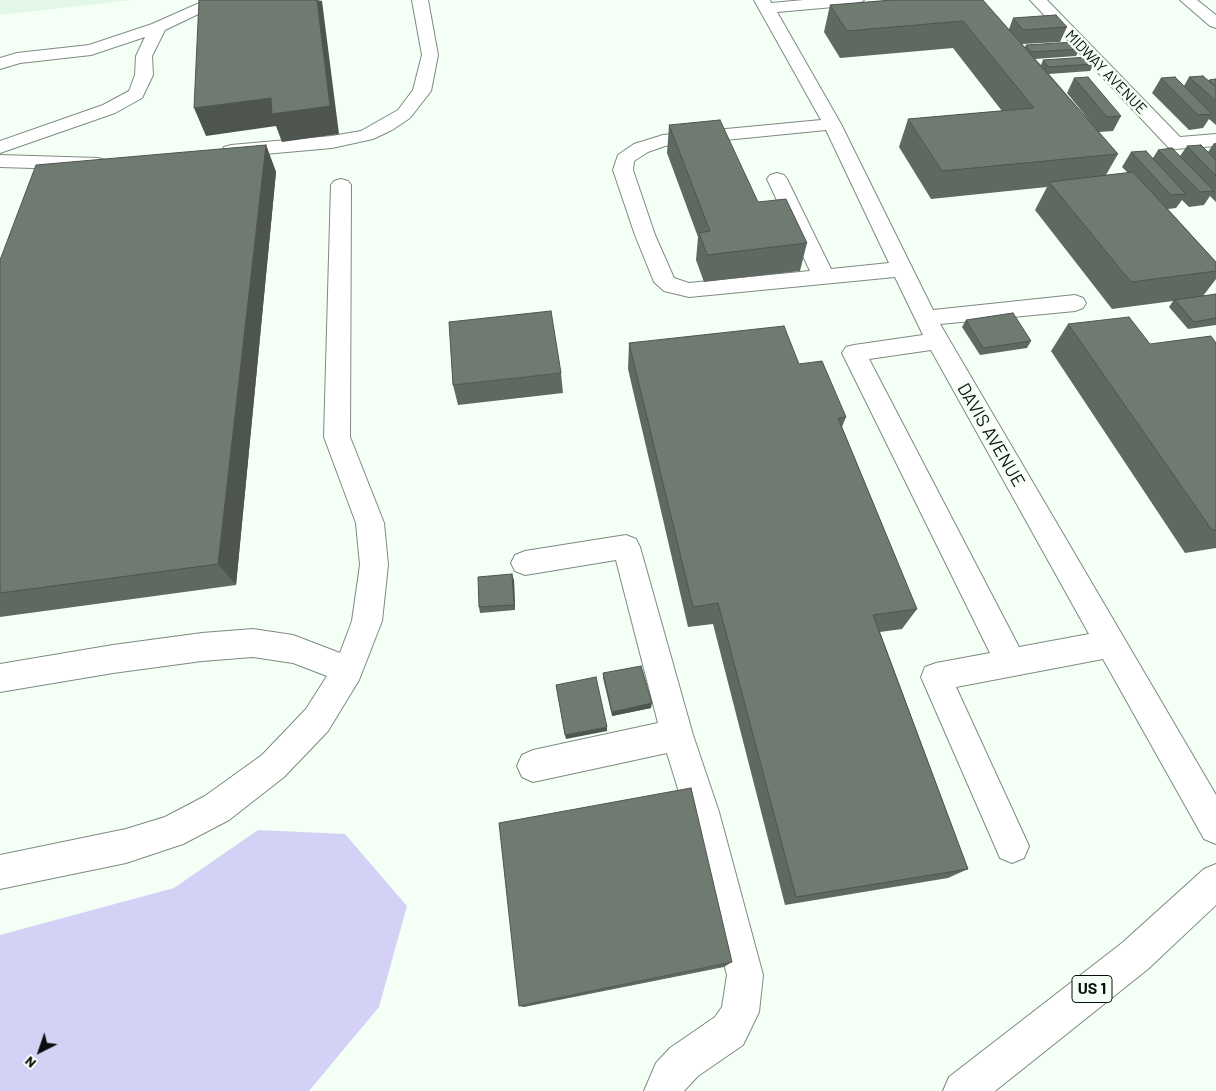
<!DOCTYPE html>
<style>
body{margin:0}
#map{position:relative;width:1216px;height:1091px;overflow:hidden;background:#f4fff6;font-family:Barlow,sans-serif}
canvas{display:block}
.north{position:absolute;left:15px;top:1026px;width:50px;height:50px;-webkit-text-stroke:4px #f4fff6;paint-order:stroke;rotate:221deg;font-size:14px;font-weight:700;line-height:20px;text-align:center;color:#0a0f0b}
.north::after{content:'';display:block;margin:auto;width:18px;height:22px;background:#0a0f0b;clip-path:polygon(50% 0,100% 100%,50% 72%,0 100%)}
</style>
<div id="map">
<canvas width="1216" height="1091"></canvas>
<div class="north">N</div>
</div>
<script>
const ctx = document.querySelector('canvas').getContext('2d');
ctx.lineJoin = 'round';
function paint(path, color) {
  ctx.fillStyle = color;
  ctx.fill(path, 'evenodd');
}
function toPath(rows) {
  const path = new Path2D();
  for (const r of rows) {
    path.moveTo(r[0], r[1]);
    for (let i = 2; i < r.length; i += 2) path.lineTo(r[i], r[i + 1]);
  }
  return path;
}
function stroke(path, color, width, dash) {
  ctx.strokeStyle = color;
  ctx.lineWidth = width;
  ctx.lineCap = dash ? 'butt' : 'round';
  ctx.setLineDash(dash || []);
  ctx.stroke(path);
}
function write(font, color, halo, rows, align = 'center') {
  ctx.font = font + ' Barlow,sans-serif';
  ctx.lineWidth = 5;
  ctx.setLineDash([]);
  ctx.textBaseline = 'middle';
  ctx.strokeStyle = halo;
  ctx.fillStyle = color;
  for (const [text, x, y, turn = 0] of rows) {
    ctx.save();
    ctx.translate(x, y);
    ctx.rotate((+turn || 0) * Math.PI / 180);
    ctx.textAlign = isNaN(turn) ? turn : align;
    if (halo) ctx.strokeText(text, 0, 0);
    ctx.fillText(text, 0, 0);
    ctx.restore();
  }
}
paint(toPath([
 [0,0,132,0,0,15]
]), '#e3f7e7');
paint(toPath([
 [258,830,345,834,407,906,379,1007,309,1091,0,1091,0,935,174,888]
]), '#d4d1f7');
const minor = toPath([
 [206,0,266,0,258,5,209,9,165,30,152,56,153,75,142,98,115,113,0,153,0,141,103,105,129,91,135,75,136,56,145,37,91,55,20,63,0,69,0,58,17,53,89,45,152,24,206,0],
 [412,0,428,0,438,55,431,91,410,118,392,130,373,139,332,148,231,157,224,155,222,151,224,147,231,145,332,136,361,131,398,110,413,90,422,55,412,0],
 [754,0,770,0,771,3,804,0,864,0,856,5,777,12,841,124,933,310,1075,295,1083,298,1086,303,1083,308,1075,311,940,324,1216,795,1216,844,1204,839,1103,659,956,687,1029,846,1024,858,1012,863,1000,858,921,677,925,667,936,663,990,653,842,353,846,347,854,345,923,335,895,277,689,297,664,291,654,282,635,235,613,170,618,155,634,144,663,135,821,120,754,0],
 [826,130,889,263,831,269,787,179,784,175,777,173,770,175,767,179,810,271,689,283,674,278,655,235,633,170,634,161,648,152,665,146,826,130],
 [931,350,1089,634,1019,647,869,359,931,350],
 [1030,0,1047,0,1180,137,1216,134,1216,146,1175,149,1168,147,1030,0],
 [1180,0,1197,0,1216,15,1216,28,1210,26,1180,0],
 [0,155,98,158,105,160,108,164,105,168,98,170,0,167,0,155],
 [341,179,348,181,351,185,350,437,384,523,388,565,382,621,359,680,328,731,284,777,229,820,183,844,126,863,0,889,0,855,126,829,165,817,205,796,262,755,306,709,327,676,293,663,253,657,202,661,113,673,0,692,0,664,113,645,202,633,253,629,293,635,340,653,352,621,360,565,356,523,324,437,331,185,334,181,341,179],
 [626,535,636,539,640,547,693,735,719,812,763,975,759,1012,743,1045,698,1076,684,1091,644,1091,656,1063,670,1048,715,1017,722,1007,727,975,685,812,667,753,533,782,522,777,517,766,522,755,533,750,658,723,616,560,525,575,515,571,511,563,515,555,525,551,626,535]
]);
const major = toPath([
 [1216,864,1216,905,1148,969,995,1091,943,1091,949,1077,1122,943,1204,869,1216,864]
]);
stroke(minor, '#7e8a81', 2);
stroke(major, '#7e8a81', 2);
paint(minor, '#fff');
paint(major, '#fff');
paint(toPath([
 [892,0,1009,29,1013,18,1067,27,1060,42,1022,44,1025,47,1026,45,1080,49,1076,56,1035,59,1041,65,1043,60,1094,64,1090,71,1049,74,1092,124,1067,93,1074,78,1121,116,1113,131,1099,132,1118,154,1106,175,1128,173,1122,167,1131,152,1153,158,1158,150,1180,156,1187,146,1208,152,1214,143,1216,143,1216,202,1210,196,1204,205,1189,207,1182,200,1176,208,1168,209,1216,262,1216,279,1203,296,1216,294,1216,325,1188,329,1169,307,1173,301,1112,309,1035,210,1047,187,931,199,899,147,908,119,1002,111,953,48,840,58,824,32,830,5],
 [1189,77,1208,81,1216,79,1216,125,1209,119,1203,128,1189,130,1152,93,1161,78,1184,86],
 [669,125,758,202,807,243,800,271,704,282,696,260,698,237,667,153],
 [266,145,276,172,236,585,0,617,0,260],
 [966,320,1031,341,1027,348,980,355,962,327],
 [1068,324,1150,344,1216,343,1216,548,1185,553,1051,351],
 [629,343,799,364,846,417,842,427,917,609,902,629,880,632,968,869,948,878,785,905,713,624,688,627,628,369],
 [561,373,563,393,458,405,453,385],
 [514,580,515,610,480,613,479,607],
 [603,673,651,708,612,716,603,678],
 [732,962,724,967,524,1007,519,1006]
]), '#5f6961');
paint(toPath([
 [317,0,322,1,339,134,282,142,276,126,206,136,194,108],
 [266,145,276,172,236,585,218,564],
 [512,574,514,580,515,610,514,605],
 [652,703,651,708,612,716,612,712],
 [607,727,607,731,566,739,565,735]
]), '#4e554f');
const building = toPath([
 [199,0,317,0,330,106,272,114,271,98,194,108,199,0],
 [892,0,983,0,1118,154,942,171,908,119,1034,108,963,21,847,31,830,5,892,0],
 [1056,15,1067,27,1023,30,1013,18,1056,15],
 [1074,42,1080,49,1031,52,1026,45,1074,42],
 [1088,57,1094,64,1048,67,1043,60,1088,57],
 [1203,76,1216,87,1216,101,1189,77,1203,76],
 [1088,77,1121,116,1107,117,1074,78,1088,77],
 [1175,77,1212,114,1198,115,1161,78,1175,77],
 [1216,79,1216,87,1209,80,1216,79],
 [720,120,758,202,786,199,807,243,707,255,699,233,710,231,669,125,720,120],
 [266,145,218,564,0,593,0,260,36,165,266,145],
 [1201,145,1216,160,1216,176,1187,146,1201,145],
 [1172,148,1214,191,1200,192,1158,150,1172,148],
 [1146,151,1186,194,1171,195,1131,152,1146,151],
 [1133,172,1216,262,1216,271,1131,282,1049,182,1133,172],
 [1216,294,1216,318,1194,322,1175,300,1216,294],
 [551,311,561,373,453,385,449,322,551,311],
 [1013,313,1031,341,983,348,966,320,1013,313],
 [1129,317,1150,344,1211,336,1216,343,1216,530,1212,530,1068,324,1129,317],
 [784,326,799,364,822,361,846,417,838,418,917,609,873,615,968,869,796,897,718,603,693,607,629,343,784,326],
 [512,574,514,605,479,607,478,577,512,574],
 [641,666,652,703,612,712,603,673,641,666],
 [596,677,607,727,565,735,556,685,596,677],
 [691,788,732,962,519,1006,499,823,691,788]
]);
paint(building, '#6f7a71');
stroke(building, '#4e554f', 1);
write('15px', '#0a0f0b', '#f4fff6', [
 ["MIDWAY AVENUE",1106,72,46]
]);
for (const [x, y, w] of [
 [1092,989,40]
]) {
  const box = new Path2D();
  box.roundRect(x - w / 2, y - 13.5, w, 27, 4);
  ctx.fillStyle = '#f4fff6';
  ctx.fill(box);
  stroke(box, '#0a0f0b', 1);
}
write('bold 16px', '#0a0f0b', null, [
 ["US 1",1092,989]
]);
write('18px', '#0a0f0b', '#f4fff6', [
 ["DAVIS AVENUE",991,435,60]
]);
</script>
